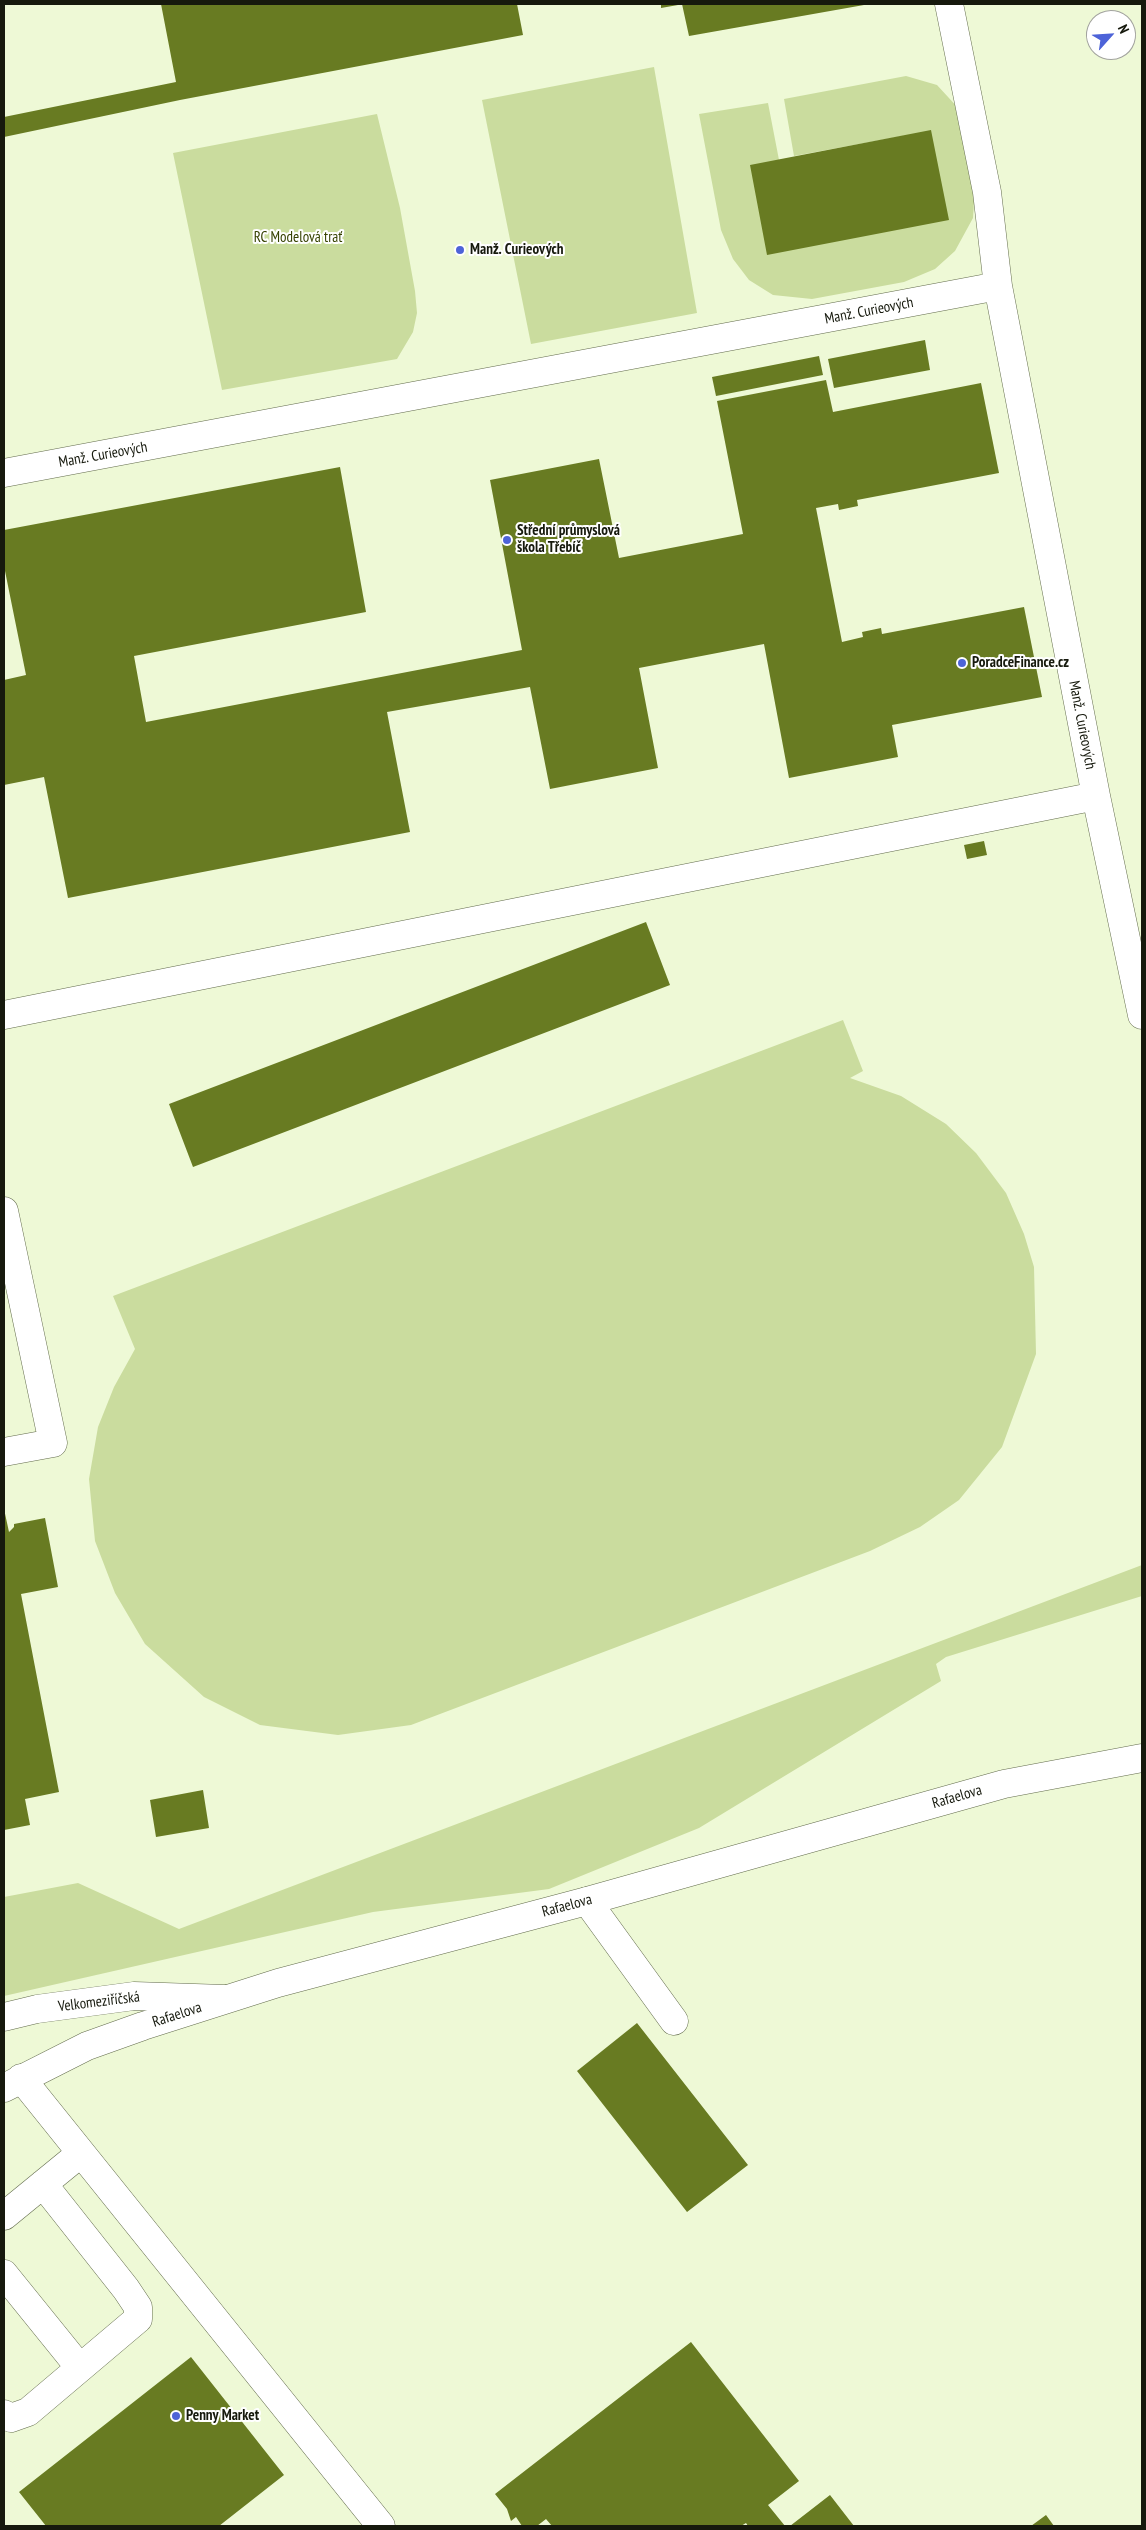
<!DOCTYPE html>
<meta charset="utf-8">
<style>
body{margin:0}
#map{position:relative;width:1146px;height:2530px;overflow:hidden;background:#eef9d6;font-family:"PT Sans Narrow",sans-serif}
canvas{display:block}
.frame{position:absolute;inset:0;border:5px solid #16190d;pointer-events:none}
.north{position:absolute;left:1086px;top:10px;width:50px;height:50px;box-sizing:border-box;background:#fff;border:1px solid #a2a39e;border-radius:50%;rotate:64deg;font-size:14px;font-weight:700;line-height:20px;text-align:center;color:#16190d}
.north::after{content:'';display:block;margin:auto;width:18px;height:22px;background:#4d63d8;clip-path:polygon(50% 0,100% 100%,50% 72%,0 100%)}
</style>
<div id="map">
<canvas width="1146" height="2530"></canvas>
<div class="frame"></div>
<div class="north">N</div>
</div>
<script>
const ctx = document.querySelector('canvas').getContext('2d');
ctx.lineJoin = 'round';
function paint(path, color) {
  ctx.fillStyle = color;
  ctx.fill(path, 'evenodd');
}
function toPath(rows) {
  const path = new Path2D();
  for (const r of rows) {
    path.moveTo(r[0], r[1]);
    for (let i = 2; i < r.length; i += 2) path.lineTo(r[i], r[i + 1]);
  }
  return path;
}
function stroke(path, color, width, dash) {
  ctx.strokeStyle = color;
  ctx.lineWidth = width;
  ctx.lineCap = dash ? 'butt' : 'round';
  ctx.setLineDash(dash || []);
  ctx.stroke(path);
}
function write(font, color, halo, rows, align = 'center') {
  ctx.font = font + ' "PT Sans Narrow",sans-serif';
  ctx.lineWidth = 4;
  ctx.setLineDash([]);
  ctx.textBaseline = 'middle';
  ctx.strokeStyle = halo;
  ctx.fillStyle = color;
  for (const [text, x, y, turn = 0] of rows) {
    ctx.save();
    ctx.translate(x, y);
    ctx.rotate((+turn || 0) * Math.PI / 180);
    ctx.textAlign = isNaN(turn) ? turn : align;
    if (halo) ctx.strokeText(text, 0, 0);
    ctx.fillText(text, 0, 0);
    ctx.restore();
  }
}
paint(toPath([
 [654,67,697,313,531,344,482,100],
 [906,76,937,85,960,110,975,187,973,218,955,251,935,269,904,282,812,299,773,295,749,280,733,259,721,230,699,114,768,103,779,160,930,131,794,156,784,99],
 [377,114,400,208,415,291,417,313,413,332,397,359,222,390,173,153],
 [843,1020,863,1071,850,1078,901,1096,946,1124,976,1153,1006,1193,1024,1234,1034,1267,1036,1354,1002,1447,959,1500,920,1527,870,1551,411,1725,338,1735,260,1725,204,1697,145,1644,115,1593,95,1541,89,1479,98,1427,114,1387,135,1349,113,1296],
 [1142,1565,1142,1596,946,1657,936,1664,941,1681,699,1828,549,1889,373,1912,4,1996,4,1897,78,1883,179,1929]
]), '#cadc9e');
paint(toPath([
 [161,4,517,4,523,35,180,100,4,137,4,117,176,82],
 [661,4,678,4,678,5,661,8],
 [682,4,864,4,864,5,689,36],
 [931,130,949,220,767,255,750,165],
 [925,340,930,370,834,388,828,359],
 [819,356,823,375,716,396,712,377],
 [826,380,833,412,981,383,999,473,857,500,858,506,839,510,838,504,816,508,842,642,863,637,862,632,881,628,882,634,1024,607,1042,697,892,725,898,757,789,778,764,644,639,668,658,768,550,789,530,687,387,712,410,832,68,898,44,777,4,785,4,680,26,675,4,566,4,530,340,467,366,612,134,656,146,722,522,650,490,480,599,459,619,558,743,534,717,401],
 [984,841,987,855,967,859,964,845],
 [646,922,670,985,193,1167,169,1104],
 [4,1509,9,1532,14,1527,14,1524,45,1518,58,1587,21,1594,59,1792,25,1799,30,1825,4,1830],
 [203,1790,209,1828,156,1837,150,1800],
 [637,2023,748,2165,687,2212,577,2071],
 [691,2342,799,2481,768,2505,785,2526,748,2526,746,2523,741,2526,552,2526,546,2519,537,2526,522,2526,516,2517,511,2521,507,2509,495,2494],
 [191,2357,284,2475,219,2526,46,2526,19,2492],
 [830,2495,854,2526,790,2526],
 [1046,2515,1054,2526,1031,2526]
]), '#687b22');
const minor = toPath([
 [949,4,987,192,998,286,1096,796,1142,1015],
 [4,473,998,286],
 [4,1015,1096,796],
 [4,1211,53,1443,4,1452],
 [587,1901,674,2021],
 [4,2017,37,2009,134,1996,225,1999],
 [21,2078,381,2526],
 [4,2216,81,2153],
 [4,2274,80,2368],
 [4,2414,11,2418,28,2412,138,2319,138,2307,126,2289,43,2184]
]);
const major = toPath([
 [4,2088,87,2046,143,2026,278,1983,587,1901,1004,1784,1142,1758]
]);
stroke(minor, '#636c4d', 29);
stroke(major, '#636c4d', 29);
stroke(minor, '#fff', 28);
stroke(major, '#fff', 28);
for (const [x, y, r, color] of [
 [460,250,5,"#4d63d8"],
 [507,540,5,"#4d63d8"],
 [962,663,5,"#4d63d8"],
 [176,2416,5,"#4d63d8"]
]) {
  const dot = new Path2D();
  dot.arc(x, y, r, 0, 2 * Math.PI);
  ctx.fillStyle = color;
  ctx.fill(dot);
  stroke(dot, '#fff', 2);
}
write('15px', '#354100', '#fff', [
 ["RC Modelová trať",298,238]
]);
write('bold 15px', '#16190d', '#fff', [
 ["Manž. Curieových",470,250],
 ["Střední průmyslová",517,531],
 ["škola Třebíč",517,548],
 ["PoradceFinance.cz",972,663],
 ["Penny Market",186,2416]
], 'left');
write('15px', '#16190d', '#fff', [
 ["Manž. Curieových",869,311,-11],
 ["Manž. Curieových",103,455,-10],
 ["Manž. Curieových",1082,725,79],
 ["Rafaelova",957,1797,-16],
 ["Rafaelova",567,1906,-15],
 ["Velkomeziříčská",99,2002,-7],
 ["Rafaelova",177,2015,-18]
]);
</script>
